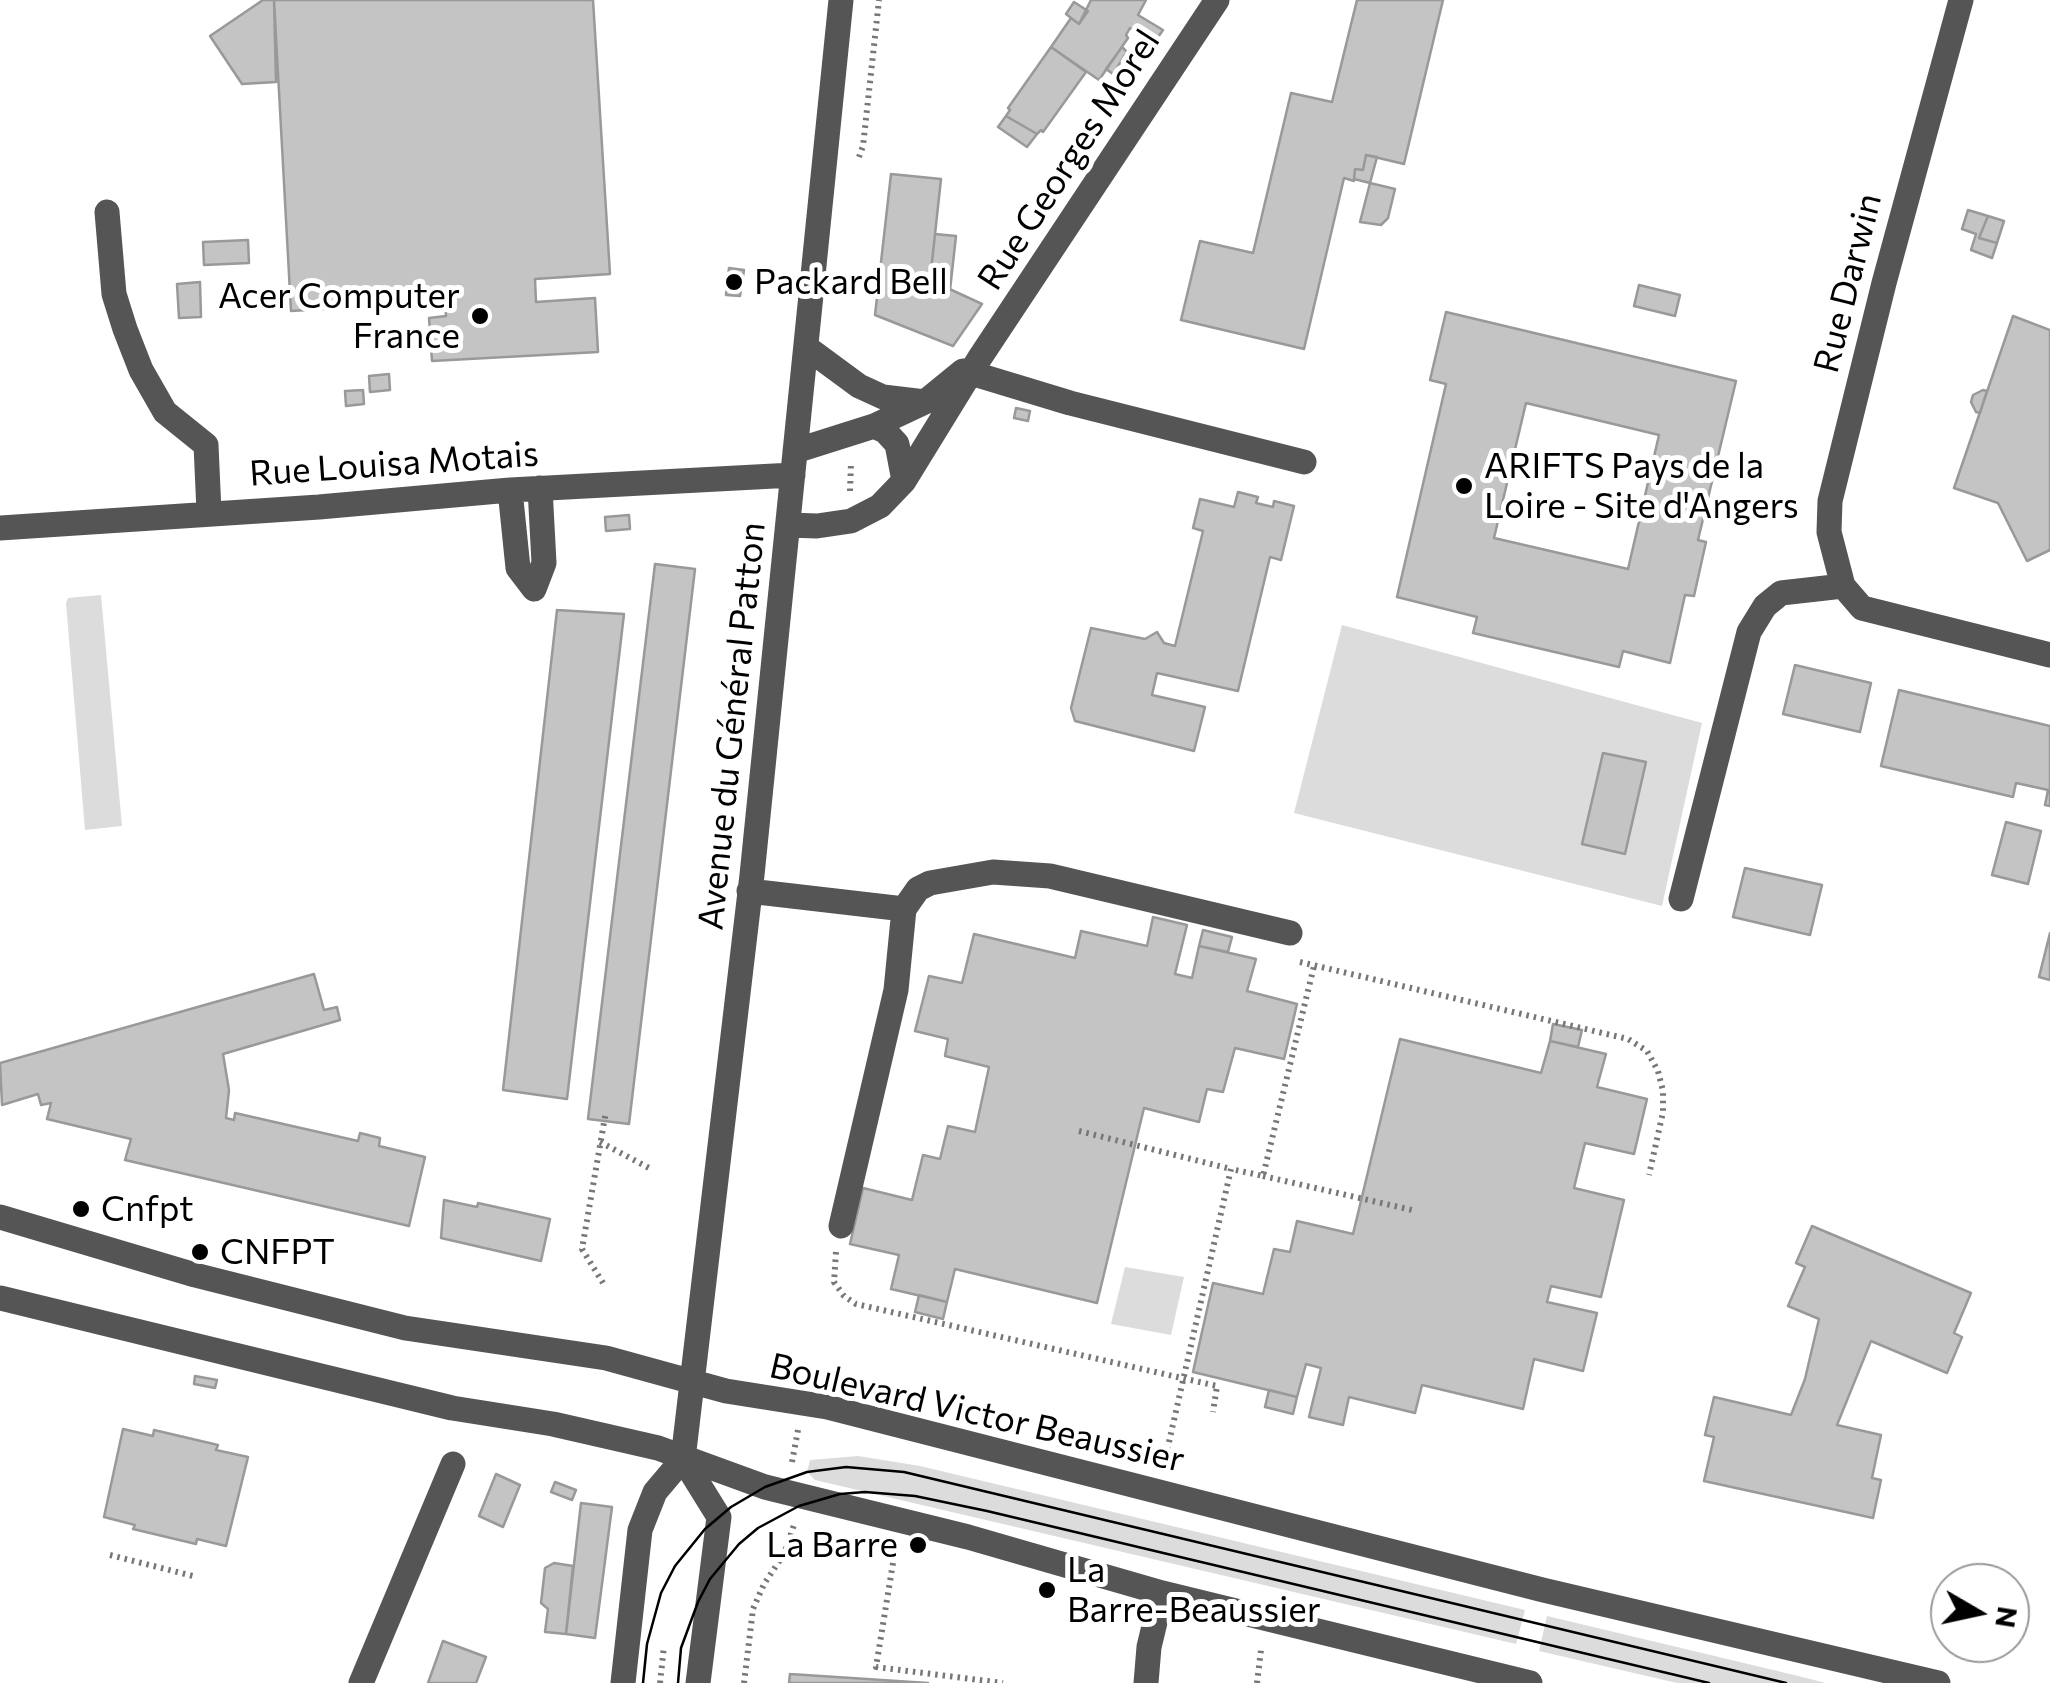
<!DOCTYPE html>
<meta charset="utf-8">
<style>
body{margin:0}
#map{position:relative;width:2050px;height:1683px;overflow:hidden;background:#fff;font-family:Commissioner,sans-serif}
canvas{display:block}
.north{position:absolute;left:1930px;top:1563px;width:100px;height:100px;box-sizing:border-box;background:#fff;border:2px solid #999;border-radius:50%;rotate:99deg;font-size:28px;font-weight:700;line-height:40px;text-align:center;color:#000}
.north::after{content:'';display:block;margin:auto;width:35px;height:45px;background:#000;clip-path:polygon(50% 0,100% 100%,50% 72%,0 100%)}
</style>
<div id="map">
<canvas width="2050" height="1683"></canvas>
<div class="north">N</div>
</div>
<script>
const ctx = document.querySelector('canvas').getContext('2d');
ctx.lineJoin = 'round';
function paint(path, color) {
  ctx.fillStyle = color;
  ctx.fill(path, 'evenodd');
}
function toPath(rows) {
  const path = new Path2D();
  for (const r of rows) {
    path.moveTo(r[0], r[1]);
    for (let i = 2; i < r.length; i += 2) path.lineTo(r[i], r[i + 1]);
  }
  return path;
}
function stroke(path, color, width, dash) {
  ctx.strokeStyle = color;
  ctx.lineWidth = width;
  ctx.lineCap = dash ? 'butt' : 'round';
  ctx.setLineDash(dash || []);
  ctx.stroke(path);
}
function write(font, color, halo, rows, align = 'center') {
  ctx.font = font + ' Commissioner,sans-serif';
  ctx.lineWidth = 10;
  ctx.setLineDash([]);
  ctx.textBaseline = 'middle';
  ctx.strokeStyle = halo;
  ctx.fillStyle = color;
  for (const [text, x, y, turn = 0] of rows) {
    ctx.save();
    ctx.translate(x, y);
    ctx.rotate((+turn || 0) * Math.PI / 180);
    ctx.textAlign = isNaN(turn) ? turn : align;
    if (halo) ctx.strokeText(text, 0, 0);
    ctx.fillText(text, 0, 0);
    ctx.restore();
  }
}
paint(toPath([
 [101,595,122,826,85,830,66,603,68,598],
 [1342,625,1702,723,1662,906,1294,813],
 [1125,1267,1184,1277,1171,1335,1111,1324],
 [858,1456,920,1466,1525,1610,1516,1644,815,1480,807,1472,810,1460],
 [1547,1616,1790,1674,1826,1683,1677,1683,1539,1651]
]), '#dcdcdc');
const building = toPath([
 [263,0,274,0,276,82,242,84,210,36,263,0],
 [274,0,593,0,610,274,535,279,536,302,595,298,598,352,432,361,429,318,446,316,445,302,291,311,274,0],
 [1091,0,1146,0,1138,15,1163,30,1154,43,1130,28,1126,35,1128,38,1099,80,1051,47,1071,18,1079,24,1091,0],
 [1357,0,1443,0,1404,164,1366,155,1363,170,1355,169,1354,181,1344,178,1304,349,1181,320,1200,241,1253,253,1291,93,1332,102,1357,0],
 [1074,2,1088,11,1079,24,1066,14,1074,2],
 [1051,47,1086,72,1043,132,1041,130,1037,134,1006,116,1010,110,1008,108,1051,47],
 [1122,47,1127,52,1113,74,1106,69,1122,47],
 [1006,116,1037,134,1027,147,998,127,1006,116],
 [1366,155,1377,157,1370,183,1354,179,1355,169,1363,170,1366,155],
 [891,174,941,179,930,280,982,304,953,346,875,315,891,174],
 [1370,183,1395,189,1388,218,1381,225,1360,222,1370,183],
 [1968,210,1988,216,1979,238,1997,243,1992,258,1971,250,1976,234,1962,229,1968,210],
 [1988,216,2004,221,1997,243,1979,238,1988,216],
 [935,234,956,236,950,290,930,280,935,234],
 [248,240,249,263,204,265,203,242,248,240],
 [729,268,744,270,740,296,726,295,729,268],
 [200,282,201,317,179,318,177,284,200,282],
 [1639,285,1680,295,1675,316,1634,306,1639,285],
 [1446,312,1736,381,1698,540,1706,542,1694,596,1685,595,1670,663,1623,651,1619,667,1473,633,1477,617,1397,597,1446,384,1430,380,1446,312],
 [1526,403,1659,435,1628,569,1494,538,1526,403],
 [2013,316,2050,330,2050,550,2027,561,1998,503,1954,488,2013,316],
 [389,374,390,390,370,392,369,376,389,374],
 [363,390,364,404,346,406,345,391,363,390],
 [1983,390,1987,391,1980,413,1976,412,1971,402,1973,395,1983,390],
 [1016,408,1030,411,1028,421,1014,418,1016,408],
 [1238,492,1258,497,1256,503,1273,507,1274,501,1294,506,1281,560,1270,557,1238,691,1157,673,1152,695,1205,707,1194,751,1075,721,1071,708,1091,628,1145,639,1157,632,1164,643,1175,646,1203,531,1193,528,1200,499,1234,507,1238,492],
 [629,515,630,529,606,531,605,517,629,515],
 [655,564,695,569,629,1124,588,1119,655,564],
 [557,610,624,614,567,1099,503,1090,557,610],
 [1795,665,1871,683,1860,732,1783,714,1795,665],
 [1899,690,2050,726,2050,806,2045,805,2048,790,2016,783,2013,797,1881,766,1899,690],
 [1603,753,1646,762,1625,854,1582,844,1603,753],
 [2006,822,2041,831,2028,884,1992,875,2006,822],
 [1745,868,1822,885,1810,935,1733,917,1745,868],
 [1153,917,1187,925,1175,974,1192,978,1199,946,1256,959,1247,991,1297,1004,1284,1059,1235,1048,1223,1092,1207,1089,1199,1122,1144,1108,1097,1303,955,1269,947,1302,891,1289,899,1255,850,1244,863,1188,912,1200,923,1155,940,1159,948,1126,975,1132,989,1067,945,1056,948,1039,915,1031,929,976,962,983,974,934,1075,958,1081,931,1147,946,1153,917],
 [1203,930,1232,937,1228,952,1199,946,1203,930],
 [2050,933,2050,980,2039,977,2050,933],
 [314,974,324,1010,337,1007,340,1020,223,1054,229,1090,226,1118,234,1120,235,1113,358,1141,360,1133,380,1138,379,1146,425,1157,409,1226,125,1160,131,1139,47,1119,51,1103,41,1105,38,1094,2,1105,0,1063,314,974],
 [1553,1024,1582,1030,1578,1047,1550,1041,1553,1024],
 [1400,1039,1541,1073,1550,1041,1606,1054,1597,1087,1647,1099,1634,1154,1585,1143,1574,1188,1624,1200,1601,1297,1551,1286,1547,1302,1597,1313,1583,1371,1534,1359,1523,1409,1422,1385,1415,1413,1349,1397,1343,1425,1309,1417,1321,1368,1306,1364,1297,1397,1193,1372,1213,1283,1263,1294,1274,1249,1290,1252,1297,1221,1353,1234,1400,1039],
 [444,1200,477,1207,478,1203,550,1219,541,1261,441,1238,444,1200],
 [1812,1226,1971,1293,1954,1333,1962,1337,1947,1373,1871,1341,1837,1425,1881,1435,1872,1478,1881,1480,1873,1518,1704,1481,1714,1437,1705,1435,1714,1397,1791,1415,1805,1379,1819,1319,1788,1306,1805,1267,1796,1263,1812,1226],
 [919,1295,947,1302,943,1319,915,1312,919,1295],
 [195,1376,217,1380,215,1388,194,1384,195,1376],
 [1269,1390,1297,1397,1293,1414,1265,1407,1269,1390],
 [123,1429,153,1436,154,1430,218,1445,216,1450,248,1457,226,1546,197,1539,196,1544,133,1529,135,1525,104,1517,123,1429],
 [496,1474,520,1485,503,1527,479,1516,496,1474],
 [555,1482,576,1490,572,1500,551,1492,555,1482],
 [581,1503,612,1507,595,1638,566,1634,581,1503],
 [554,1563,573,1566,566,1634,545,1632,548,1609,541,1603,545,1568,554,1563],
 [443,1641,486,1657,476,1683,428,1683,443,1641],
 [790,1674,928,1683,789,1683,790,1674]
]);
paint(building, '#c4c4c4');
stroke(building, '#999', 2.5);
stroke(toPath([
 [859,157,863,146,879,0],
 [850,491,851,463],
 [1300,962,1628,1039,1647,1051,1658,1071,1663,1091,1663,1112,1649,1175],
 [1079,1131,1231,1169],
 [600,1142,651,1169],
 [1263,1176,1412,1210],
 [836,1252,834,1282,844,1296,856,1304,1217,1386,1213,1412],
 [603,1283,582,1249,606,1111],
 [792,1462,798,1430],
 [1164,1464,1231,1169,1263,1176,1314,966],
 [110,1555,197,1577],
 [893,1563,876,1667,1003,1683],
 [660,1683,664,1646],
 [744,1683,753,1609,764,1584,784,1554,794,1525],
 [1257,1683,1261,1650]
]), '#777', 6, [2.5, 5]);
stroke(toPath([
 [1961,0,1884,283,1830,501,1829,532,1843,586,1862,608,2050,655],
 [107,212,114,294,125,329,141,370,165,412,206,445,209,512],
 [806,347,859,386,883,397,925,402],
 [971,373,1070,403,1304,462],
 [874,426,885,431,897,444,904,481],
 [795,451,874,426,925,402,963,371],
 [510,490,518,568,534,589,544,563,540,488],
 [789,525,817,526,851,521,880,506,904,481,979,359,1217,0],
 [0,528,319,507,510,490,793,475],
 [749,891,904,909],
 [1681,899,1749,632,1765,606,1781,593,1843,586],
 [0,1217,195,1275,405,1328,606,1358,726,1391,827,1407,1543,1590,1938,1683],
 [841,1226,896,990,904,909,918,889,930,883,993,872,1050,876,1290,933],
 [0,1298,452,1408,553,1424,658,1448,765,1487,968,1537,1162,1593,1530,1683],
 [683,1459,719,1517,698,1683],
 [361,1683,453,1464],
 [623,1683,640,1530,655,1492,683,1459,752,875,841,0],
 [1146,1683,1149,1647,1162,1593]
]), '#555', 25);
stroke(toPath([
 [643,1683,647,1644,661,1593,675,1566,705,1529,731,1507,765,1487,807,1472,846,1467,904,1472,1786,1683],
 [678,1683,681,1648,698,1602,710,1579,739,1544,758,1528,799,1506,840,1494,865,1492,915,1496,987,1511,1709,1683]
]), '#000', 2.5);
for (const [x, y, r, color] of [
 [734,282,10,"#000"],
 [480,316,10,"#000"],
 [1464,486,10,"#000"],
 [81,1209,10,"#000"],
 [200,1252,10,"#000"],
 [918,1545,10,"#000"],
 [1047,1590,10,"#000"]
]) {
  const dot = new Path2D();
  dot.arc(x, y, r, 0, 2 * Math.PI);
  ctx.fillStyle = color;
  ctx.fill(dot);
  stroke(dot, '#fff', 4);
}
write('35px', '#000', '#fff', [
 ["Rue Georges Morel",1069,160,-57],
 ["Rue Darwin",1848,283,-76],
 ["Rue Louisa Motais",394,464,-4],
 ["Avenue du Général Patton",732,726,-84],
 ["Boulevard Victor Beaussier",977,1413,13]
]);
write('35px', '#000', '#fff', [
 ["Packard Bell",754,282],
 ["Acer Computer",460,296,"right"],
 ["France",460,336,"right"],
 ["ARIFTS Pays de la",1484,466],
 ["Loire - Site d'Angers",1484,506],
 ["Cnfpt",101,1209],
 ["CNFPT",220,1252],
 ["La Barre",898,1545,"right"],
 ["La",1067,1570],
 ["Barre-Beaussier",1067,1610]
], 'left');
</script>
